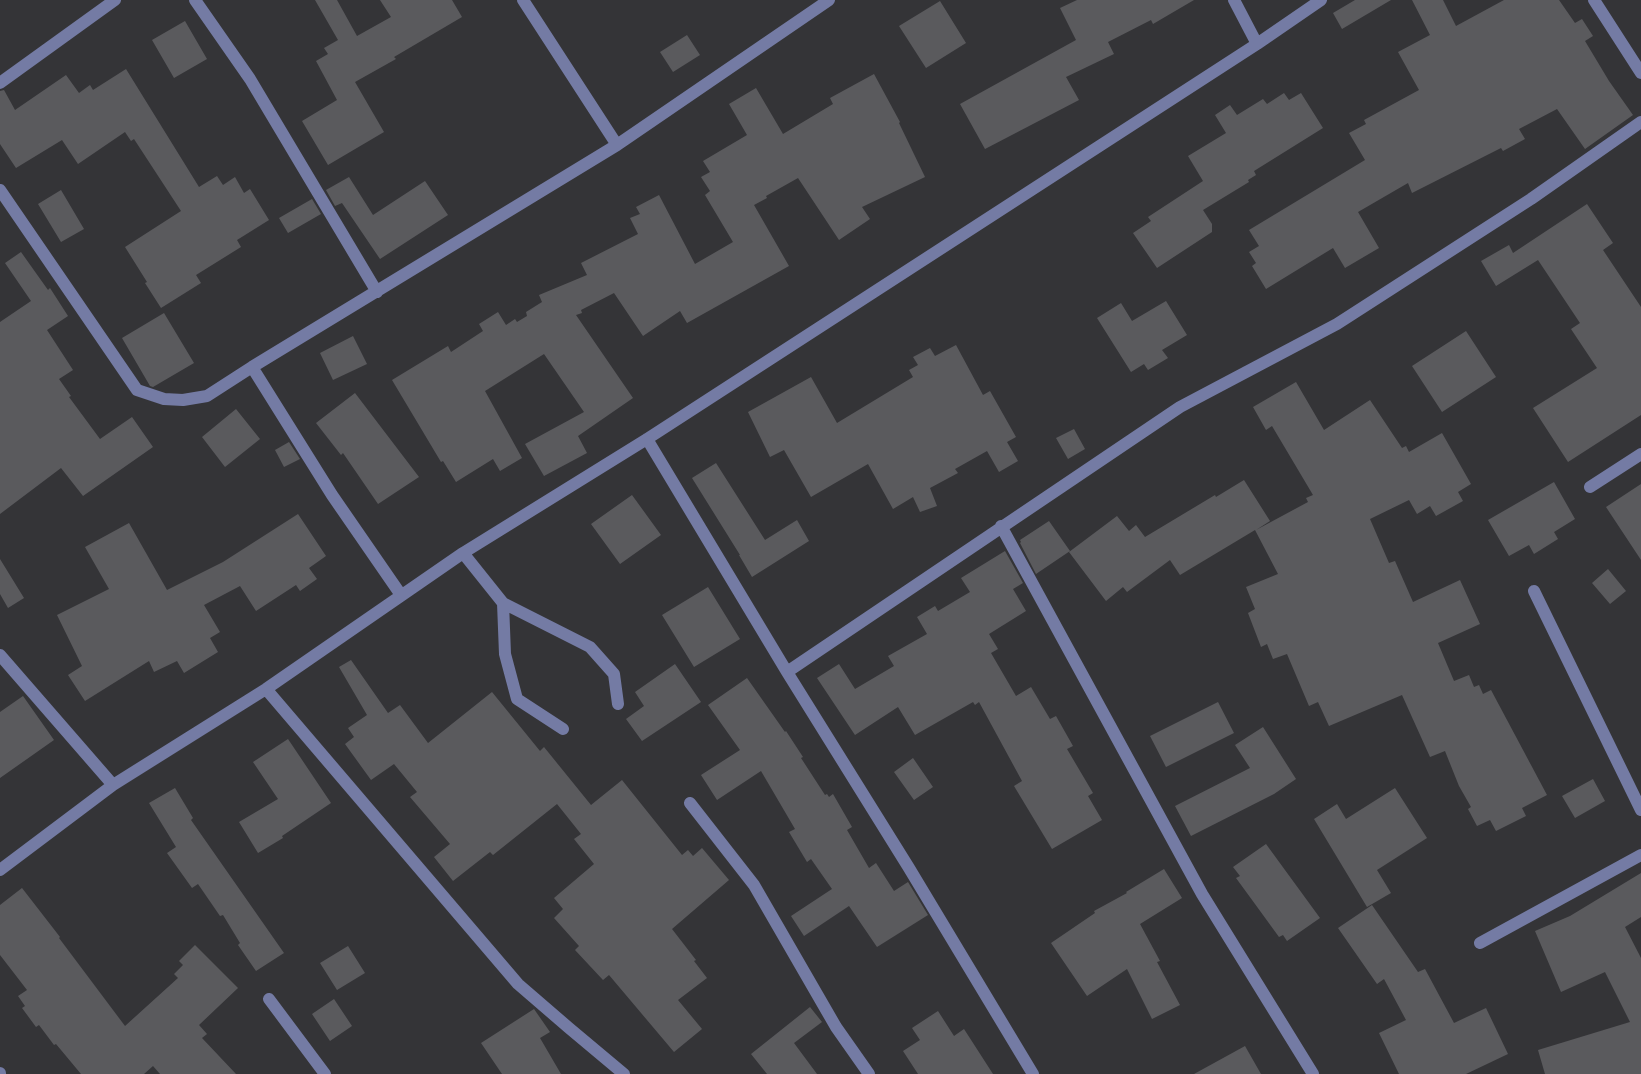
<!DOCTYPE html>
<style>
body{margin:0}
canvas{display:block;background:#343437}
</style>
<canvas width="1641" height="1074"></canvas>
<script>
const ctx = document.querySelector('canvas').getContext('2d');
ctx.lineJoin = 'round';
function paint(path, color) {
  ctx.fillStyle = color;
  ctx.fill(path, 'evenodd');
}
function toPath(rows) {
  const path = new Path2D();
  for (const r of rows) {
    path.moveTo(r[0], r[1]);
    for (let i = 2; i < r.length; i += 2) path.lineTo(r[i], r[i + 1]);
  }
  return path;
}
function stroke(path, color, width, dash) {
  ctx.strokeStyle = color;
  ctx.lineWidth = width;
  ctx.lineCap = dash ? 'butt' : 'round';
  ctx.setLineDash(dash || []);
  ctx.stroke(path);
}
paint(toPath([
 [315,0,337,0,357,36,391,17,380,0,452,0,462,17,394,57,396,59,355,82,384,132,328,165,302,121,337,100,316,61,328,54,324,48,338,40],
 [1077,0,1194,0,1153,24,1151,20,1108,42,1114,54,1066,77,1079,100,985,149,960,104,1076,40,1060,8],
 [1355,0,1391,0,1342,29,1333,13],
 [1412,0,1443,0,1456,26,1504,0,1559,0,1575,23,1582,19,1593,36,1585,41,1609,81,1633,115,1585,149,1557,109,1519,129,1525,139,1503,151,1501,148,1412,193,1408,183,1358,212,1379,248,1345,268,1333,248,1266,289,1252,266,1256,263,1249,252,1259,246,1249,230,1365,160,1349,133,1366,124,1364,120,1419,90,1398,52,1430,35],
 [940,1,966,43,926,68,899,26],
 [185,21,207,59,174,78,152,40],
 [687,35,700,55,673,72,660,52],
 [126,69,199,187,217,176,223,185,235,177,244,193,250,189,269,220,237,240,241,247,196,275,201,283,161,308,145,283,147,282,125,247,181,211,134,139,131,141,125,132,78,164,62,140,16,168,0,144,0,91,4,90,15,110,66,75,79,93,90,85,93,90],
 [874,74,900,122,899,123,925,177,862,207,870,219,839,240,798,178,766,196,767,198,754,205,789,266,687,323,680,311,643,336,614,293,581,310,582,313,576,315,633,398,578,436,587,453,544,476,525,444,584,412,544,354,485,391,522,458,500,471,493,459,456,482,443,461,441,462,392,380,448,346,451,352,483,331,479,324,498,312,506,325,515,319,517,322,527,316,526,312,542,302,539,295,587,275,581,263,638,234,630,218,640,214,636,207,659,195,695,264,733,242,705,195,710,191,701,177,710,172,703,161,747,135,729,104,756,88,783,134,833,104,830,98],
 [1284,93,1289,100,1301,93,1323,128,1254,171,1256,175,1248,180,1249,182,1203,210,1212,224,1212,232,1157,268,1133,233,1151,221,1148,217,1203,181,1188,156,1226,133,1215,115,1230,105,1237,115,1263,99,1267,104],
 [349,177,373,215,425,181,448,215,380,259,342,203,335,206,326,190],
 [61,190,84,229,61,242,38,204],
 [312,199,321,214,288,233,279,218],
 [1587,204,1613,243,1603,250,1641,307,1641,415,1568,462,1533,408,1597,368,1571,329,1580,323,1538,260,1496,286,1481,261,1509,245,1513,253],
 [21,252,48,290,50,288,68,316,47,330,73,370,59,379,71,396,69,397,100,439,132,417,153,447,83,496,61,468,0,514,0,322,31,301,5,263],
 [1166,301,1187,335,1162,350,1168,358,1148,370,1144,364,1131,372,1097,318,1121,303,1132,321],
 [164,313,194,363,153,387,150,386,122,338],
 [1466,331,1496,377,1442,412,1412,366],
 [353,336,367,364,333,380,320,353],
 [956,345,983,395,990,391,1016,437,1007,442,1018,461,999,472,987,451,955,469,958,473,930,488,937,506,920,512,913,497,893,509,868,464,811,497,784,450,770,457,748,412,811,377,837,423,913,377,909,370,918,365,913,357,930,348,935,356],
 [1296,382,1324,430,1370,400,1402,448,1406,446,1409,452,1442,433,1471,484,1458,492,1463,501,1436,516,1430,506,1417,514,1409,500,1370,519,1389,563,1395,561,1413,602,1460,580,1480,624,1438,643,1454,681,1469,675,1474,687,1479,685,1483,694,1491,690,1547,795,1522,808,1526,816,1496,831,1490,820,1477,826,1468,809,1471,807,1459,786,1445,751,1430,757,1402,695,1329,726,1318,702,1309,706,1287,654,1273,659,1267,644,1261,647,1248,613,1255,609,1246,587,1278,574,1255,530,1180,575,1170,560,1127,592,1123,587,1106,601,1069,552,1117,516,1129,531,1136,525,1145,537,1215,495,1216,497,1244,480,1270,521,1256,530,1308,502,1306,498,1313,495,1272,426,1266,430,1253,407],
 [355,393,419,477,378,504,343,453,341,455,316,423],
 [236,409,260,439,225,467,202,437],
 [1074,429,1085,449,1068,459,1056,438],
 [289,442,300,459,284,467,275,450],
 [716,463,765,540,797,520,809,541,752,577,739,555,740,555,692,478],
 [1554,482,1575,519,1554,532,1558,539,1534,554,1529,545,1509,556,1488,520],
 [1641,484,1641,560,1606,507],
 [632,495,661,535,620,564,591,524],
 [298,514,326,556,309,568,317,579,300,591,296,585,256,611,240,586,204,605,220,632,210,638,218,652,184,673,177,661,154,672,149,661,85,701,68,675,82,666,57,615,109,589,85,547,129,523,167,590,223,562],
 [1049,521,1070,551,1036,574,1020,543,1021,542,1020,540],
 [1005,551,1023,583,1013,589,1026,611,989,634,998,649,991,653,1016,696,1031,687,1050,719,1056,716,1073,746,1067,749,1093,793,1088,796,1102,820,1052,849,1014,786,1022,781,979,702,975,705,973,702,915,735,898,707,855,735,817,678,839,664,855,689,894,666,888,656,927,634,917,617,935,606,938,611,970,592,961,578],
 [0,559,24,598,8,608,0,594],
 [1608,569,1626,591,1610,604,1592,583],
 [708,587,740,639,694,667,662,615],
 [351,660,388,713,400,705,428,743,492,692,540,751,544,747,591,805,622,780,682,855,688,850,693,856,702,848,729,880,672,929,696,960,694,961,707,978,678,1000,702,1029,674,1052,609,975,603,980,575,950,579,946,554,918,563,909,554,898,594,864,574,839,581,834,557,804,493,855,490,852,453,881,434,857,450,844,410,797,417,792,394,764,371,780,345,744,354,737,348,728,367,715,339,667],
 [675,664,701,702,642,741,626,719,644,706,635,692],
 [747,678,785,732,786,731,803,757,801,758,825,795,827,794,829,797,833,794,852,827,847,830,869,868,876,863,894,891,908,882,928,915,877,947,849,906,804,936,791,916,832,889,811,859,807,862,789,832,795,829,761,771,717,800,701,775,740,750,708,705],
 [23,696,54,740,0,778,0,712],
 [1218,702,1234,733,1166,767,1150,736],
 [1263,727,1296,779,1274,794,1191,836,1175,806,1250,768,1235,745],
 [288,739,331,803,282,836,283,838,258,853,239,822,278,799,253,762],
 [913,758,933,787,914,800,894,772],
 [1593,779,1605,801,1575,818,1562,796],
 [175,788,193,818,191,820,284,953,256,971,238,945,240,943,223,915,220,916,198,884,192,888,167,853,176,847,149,803],
 [1395,788,1427,838,1377,870,1391,893,1367,907,1314,819,1337,804,1346,819],
 [1266,844,1320,918,1287,941,1283,935,1279,937,1255,904,1236,878,1240,876,1233,867],
 [1164,869,1182,898,1140,924,1160,961,1157,962,1180,1005,1152,1019,1127,969,1087,996,1051,943,1095,913,1094,911,1127,893,1126,892],
 [1641,873,1641,917,1625,927,1641,958,1641,1074,1545,1074,1538,1050,1630,1022,1605,972,1561,992,1535,931,1570,916],
 [22,888,60,937,59,938,125,1026,178,978,174,974,183,965,179,961,195,945,238,988,199,1025,207,1034,202,1038,236,1074,160,1074,153,1066,144,1074,81,1074,56,1044,54,1045,39,1025,36,1027,22,1008,25,1006,18,996,27,990,0,955,0,905],
 [1372,905,1418,972,1425,969,1454,1023,1486,1008,1508,1054,1466,1074,1399,1074,1379,1033,1406,1020,1384,979,1377,984,1338,928],
 [348,946,365,973,337,990,320,963],
 [334,999,352,1026,330,1041,312,1014],
 [810,1007,822,1022,794,1043,817,1074,767,1074,751,1054],
 [534,1009,550,1032,540,1038,561,1074,502,1074,481,1043],
 [938,1011,954,1036,964,1029,993,1074,918,1074,903,1051,920,1040,912,1028],
 [1245,1046,1261,1074,1194,1074]
]), '#5a5a5d');
stroke(toPath([
 [1480,943,1641,855]
]), '#747ba4', 12);
stroke(toPath([
 [195,0,250,79,377,292],
 [523,0,617,145],
 [1234,0,1257,44],
 [1594,0,1641,73],
 [0,83,115,0],
 [0,190,137,390,164,399,183,400,207,396,252,367,617,145,829,0],
 [252,367,332,495,401,595],
 [647,439,787,672,909,868,1033,1074],
 [1590,487,1641,454],
 [1001,526,1202,894,1313,1074],
 [463,553,503,603,505,654,517,699,563,729],
 [1534,591,1641,810],
 [503,603,590,647,614,674,618,704],
 [0,655,113,785],
 [787,672,1180,407,1337,324,1531,199,1641,122],
 [266,689,518,984,569,1028,624,1074],
 [690,803,754,885,836,1027,869,1074],
 [0,870,113,785,266,689,463,553,647,439,1257,44,1321,0],
 [269,999,325,1074],
 [0,1073,0,1074]
]), '#747ba4', 12);
</script>
